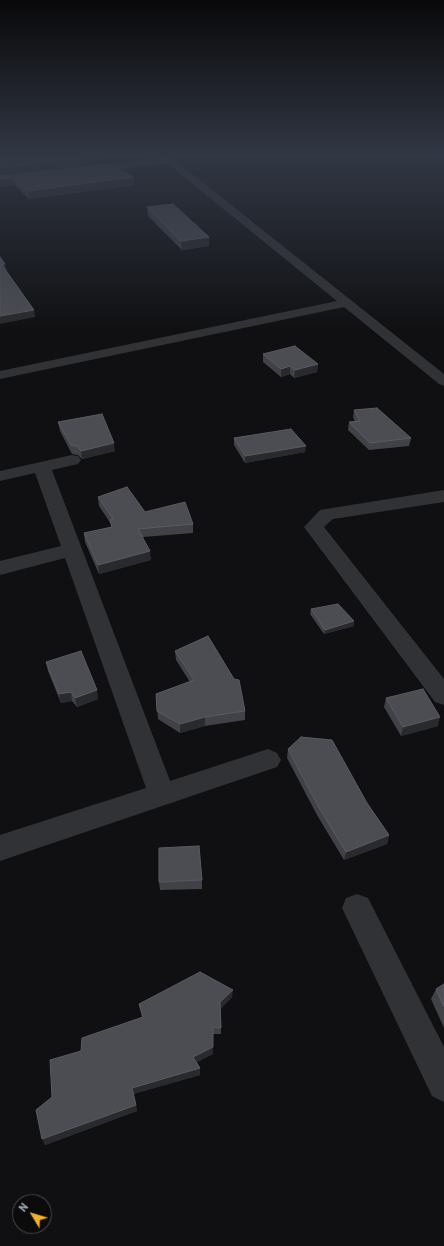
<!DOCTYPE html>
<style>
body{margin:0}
#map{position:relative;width:444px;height:1246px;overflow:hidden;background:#101012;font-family:Barlow,sans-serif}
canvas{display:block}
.north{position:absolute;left:12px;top:1194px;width:40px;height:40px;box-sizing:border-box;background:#0b0b0c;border:1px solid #47494e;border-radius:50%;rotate:308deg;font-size:11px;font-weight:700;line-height:16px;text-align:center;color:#a1a6b2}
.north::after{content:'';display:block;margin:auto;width:14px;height:18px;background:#f2b127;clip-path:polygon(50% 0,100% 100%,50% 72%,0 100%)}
</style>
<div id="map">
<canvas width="444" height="1246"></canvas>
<div class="north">N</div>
</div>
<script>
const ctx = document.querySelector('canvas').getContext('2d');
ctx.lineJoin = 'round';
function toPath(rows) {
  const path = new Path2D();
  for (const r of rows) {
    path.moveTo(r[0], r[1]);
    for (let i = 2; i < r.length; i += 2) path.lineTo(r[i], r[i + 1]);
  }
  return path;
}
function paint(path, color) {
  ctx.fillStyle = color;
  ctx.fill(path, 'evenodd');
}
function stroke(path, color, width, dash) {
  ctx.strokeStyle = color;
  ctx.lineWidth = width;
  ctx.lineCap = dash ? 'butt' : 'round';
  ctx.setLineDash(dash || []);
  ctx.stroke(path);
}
paint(toPath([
 [162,158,172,158,444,374,444,386,439,384,344,307,0,379,0,371,337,301,168,164,84,173,79,170,84,167,162,158],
 [72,455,78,456,81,460,78,464,52,470,170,781,268,749,277,753,281,760,277,767,0,861,0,835,146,788,65,558,0,575,0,561,61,546,35,473,0,481,0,471,72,455],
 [444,490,444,502,333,519,324,527,444,679,444,705,435,702,304,527,320,510,444,490],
 [357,894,368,898,444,1047,444,1102,432,1096,342,908,346,898,357,894]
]), '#313236');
paint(toPath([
 [0,158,95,160,95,164,12,174,134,185,29,199,15,185,0,187],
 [147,207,209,246,182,250,148,216],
 [263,354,318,364,317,372,294,378,290,374,281,377,263,362],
 [354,410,411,438,409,446,369,450,348,430,349,422,355,422,353,417],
 [58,422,115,451,82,459,78,455,72,454,60,431],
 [234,438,305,452,245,463,234,445],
 [98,497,145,512,193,524,193,533,143,537,151,560,99,574,85,542,84,533,111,527,111,524,99,506],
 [311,609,354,626,324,634,310,614],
 [175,651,245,711,245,720,205,726,180,733,158,719,156,694,190,682,176,660],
 [46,662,98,699,77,707,72,701,61,703,48,671],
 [386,698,438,726,401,736,384,707],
 [288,749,367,803,389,835,387,844,344,860,317,815,287,758],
 [202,880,202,889,160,890,159,882],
 [444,984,444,1028,431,999,436,989],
 [232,997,220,1009,221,1034,213,1034,213,1054,196,1062,200,1068,200,1075,133,1094,137,1111,45,1145,52,1097,81,1051,142,1017,139,1004]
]), '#414247');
paint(toPath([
 [80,158,109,158,95,160,95,164,0,176,0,168],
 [134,177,134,185,29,199,28,191],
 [13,178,15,185,0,187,0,179],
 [209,237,209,246,182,250,181,241],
 [5,264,7,271,3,272,2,265],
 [34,310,35,317,0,324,0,316],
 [318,364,317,372,294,378,295,370],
 [290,366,290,374,281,377,281,369],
 [114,443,115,451,82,459,81,451],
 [306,446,305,452,245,463,245,456],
 [150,551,151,560,99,574,98,565],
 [354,621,354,626,324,634,325,630],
 [97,690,98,699,77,707,75,698],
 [71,692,72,701,61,703,59,694],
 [205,717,205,726,180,733,180,724],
 [440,717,438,726,401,736,403,727],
 [389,835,387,844,344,860,346,852],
 [233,990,232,997,220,1010,220,1002],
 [213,1027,213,1054,194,1064,193,1057],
 [200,1068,200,1075,133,1094,132,1088],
 [136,1105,137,1111,45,1145,42,1139]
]), '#292a2d');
const building = toPath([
 [0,158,80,158,0,168,0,158],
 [109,164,134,177,28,191,13,178,0,179,0,176,109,164],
 [173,204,209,237,181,241,147,207,173,204],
 [0,257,5,264,2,265,34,310,0,316,0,257],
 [295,346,318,364,295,370,290,366,281,369,263,354,295,346],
 [377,408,411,438,370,443,349,422,360,421,354,410,377,408],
 [102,414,114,443,81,451,77,446,71,445,58,422,102,414],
 [291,429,306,446,245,456,234,438,291,429],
 [127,487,145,512,185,502,193,524,138,529,150,551,98,565,84,533,112,527,110,520,113,519,98,497,127,487],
 [338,604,354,621,325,630,311,609,338,604],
 [208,636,234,679,239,680,245,711,205,717,180,724,157,711,156,694,194,680,175,651,208,636],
 [81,651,97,690,75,698,71,692,59,694,46,662,81,651],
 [423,689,440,717,403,727,386,698,423,689],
 [301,737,332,740,367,803,389,835,346,852,318,806,288,749,301,737],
 [199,846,202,880,159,882,159,848,199,846],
 [200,972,233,990,220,1002,221,1028,213,1027,213,1047,193,1057,200,1068,132,1088,136,1105,42,1139,36,1110,52,1097,50,1060,81,1051,82,1038,143,1017,139,1004,200,972],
 [444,984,444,1007,436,989,444,984]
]);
paint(building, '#4c4d53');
stroke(building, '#595b62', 1);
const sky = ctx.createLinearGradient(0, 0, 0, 333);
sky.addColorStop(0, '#09090a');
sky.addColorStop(0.47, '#313744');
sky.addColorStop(1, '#31374400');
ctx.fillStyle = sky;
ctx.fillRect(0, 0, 444, 333);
</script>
